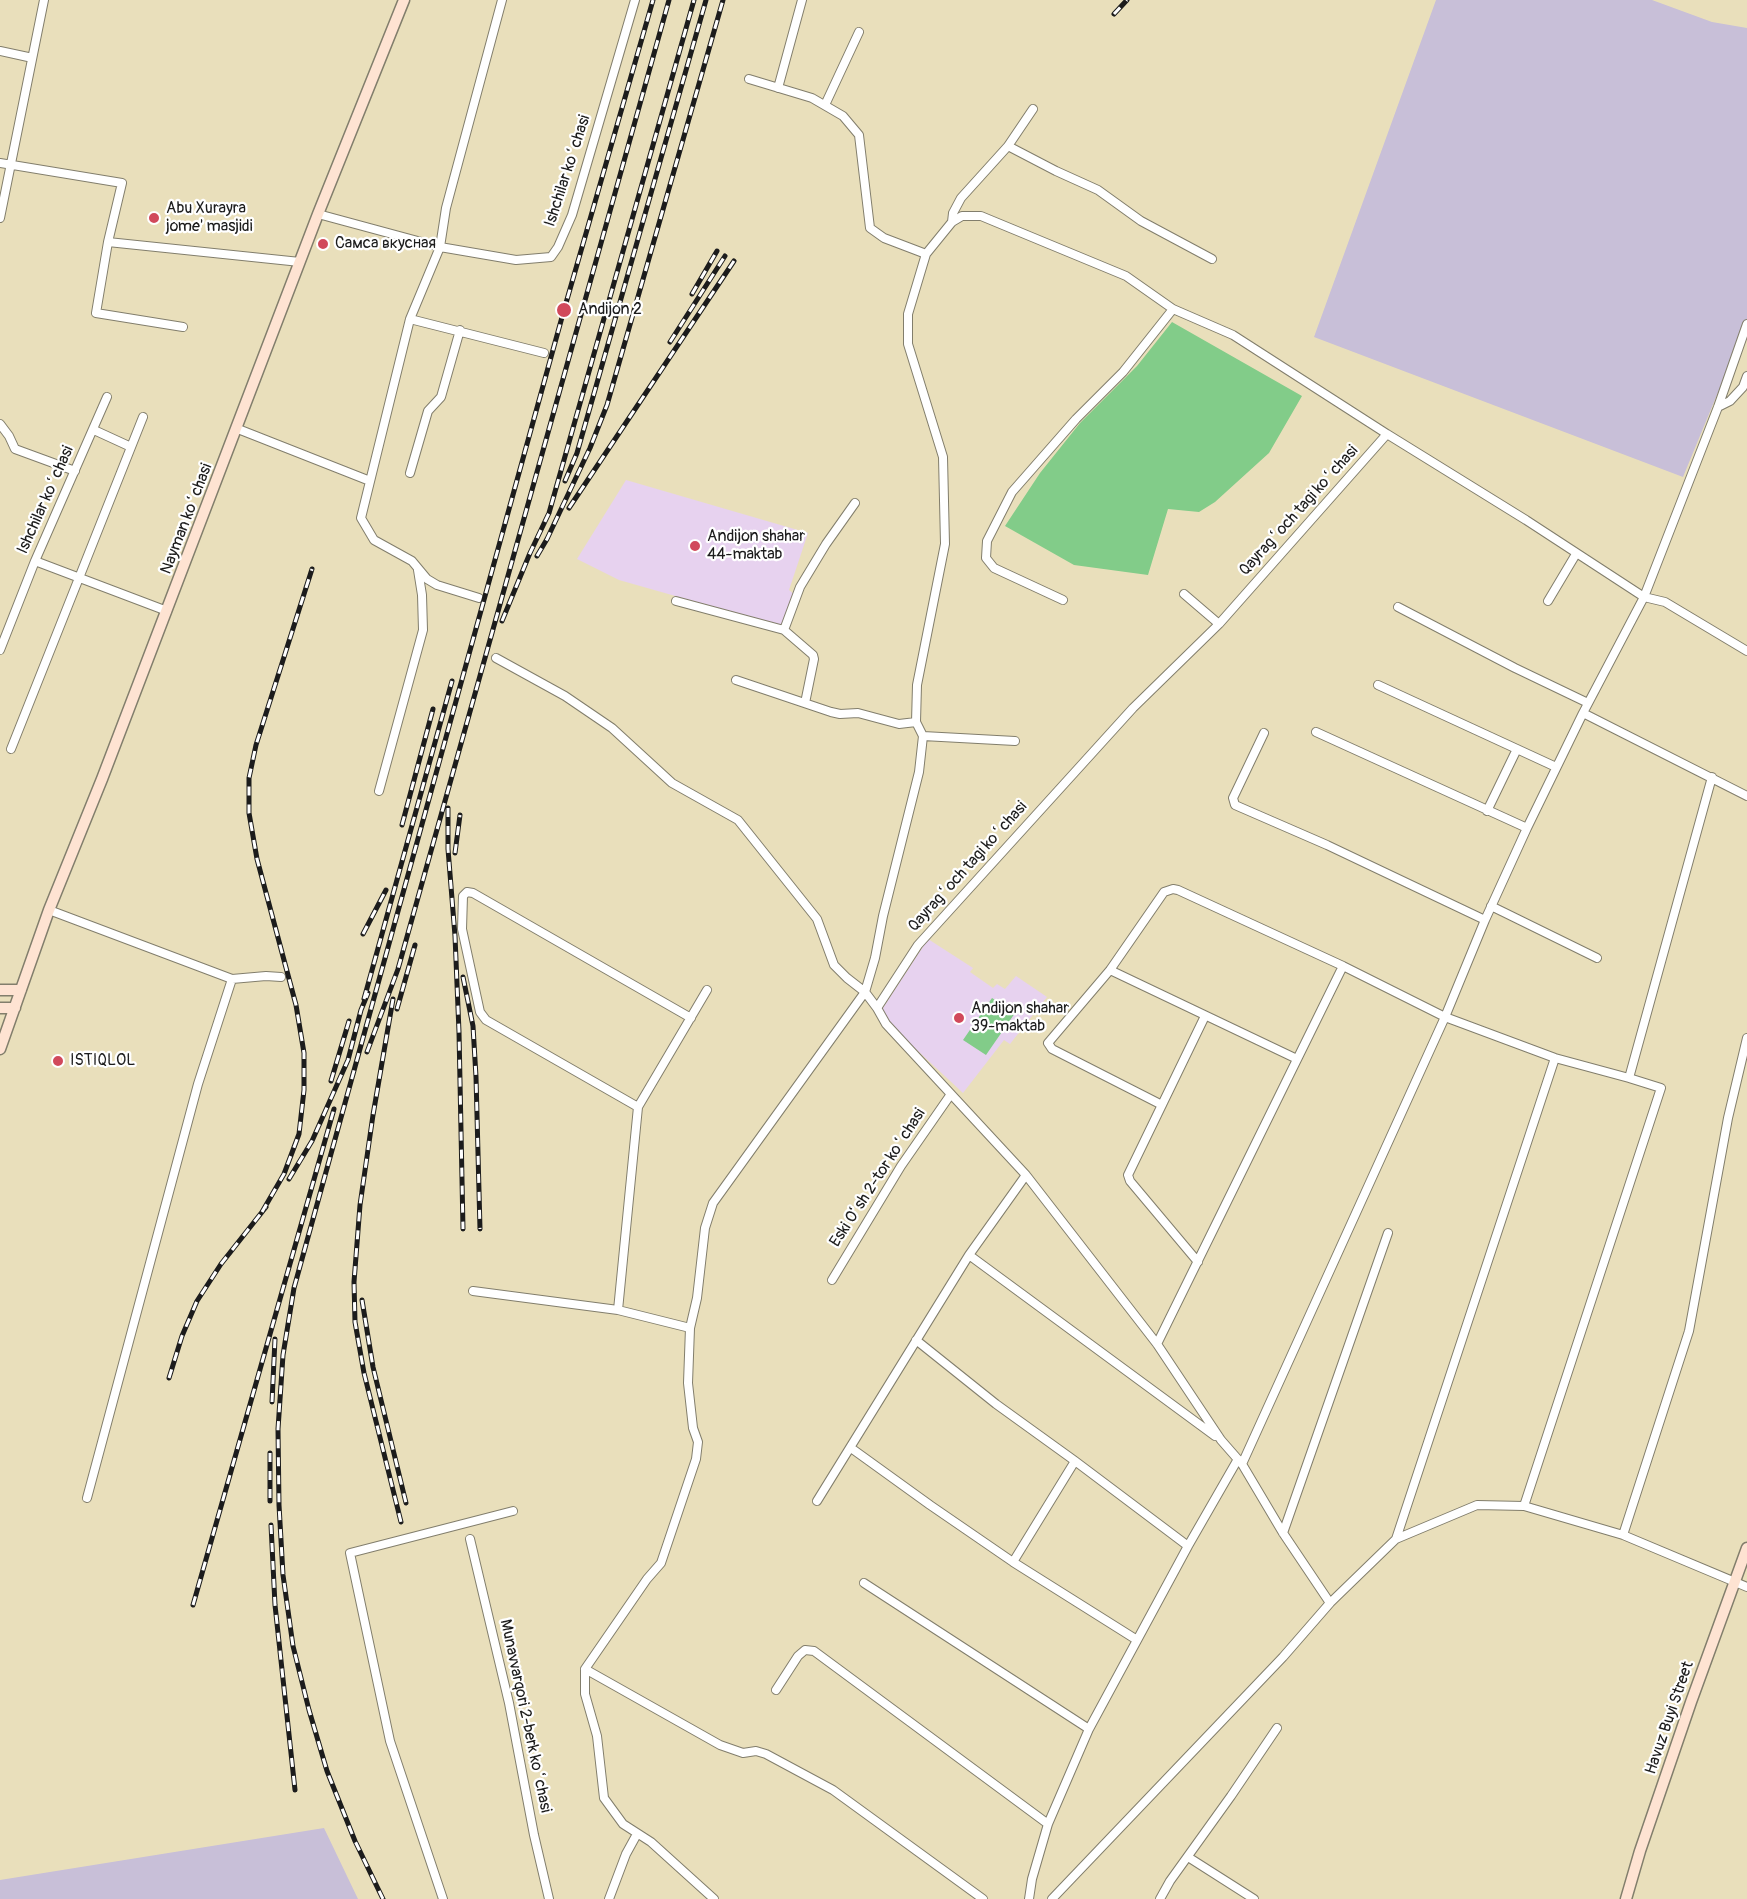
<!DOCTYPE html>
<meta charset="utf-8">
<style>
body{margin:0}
canvas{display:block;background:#e9dfbb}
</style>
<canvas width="1747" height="1899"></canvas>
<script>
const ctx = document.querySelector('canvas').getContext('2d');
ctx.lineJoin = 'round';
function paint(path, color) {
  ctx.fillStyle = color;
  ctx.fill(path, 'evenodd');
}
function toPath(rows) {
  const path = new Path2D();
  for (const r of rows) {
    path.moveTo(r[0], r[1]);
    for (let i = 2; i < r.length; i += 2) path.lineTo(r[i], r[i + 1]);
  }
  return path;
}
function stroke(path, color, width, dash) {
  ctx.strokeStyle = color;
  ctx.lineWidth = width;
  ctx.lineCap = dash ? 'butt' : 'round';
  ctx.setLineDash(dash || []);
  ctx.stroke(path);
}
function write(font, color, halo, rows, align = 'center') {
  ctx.font = font + ' Pangolin,sans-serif';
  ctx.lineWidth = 4.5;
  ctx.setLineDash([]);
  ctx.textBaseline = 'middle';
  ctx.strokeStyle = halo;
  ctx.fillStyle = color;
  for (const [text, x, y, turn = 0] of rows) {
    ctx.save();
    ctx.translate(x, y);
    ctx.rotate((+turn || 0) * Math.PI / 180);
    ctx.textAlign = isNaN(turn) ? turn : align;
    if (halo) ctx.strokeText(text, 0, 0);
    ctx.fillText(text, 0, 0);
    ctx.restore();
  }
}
paint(toPath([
 [626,480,808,533,789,590,794,594,781,626,619,580,577,559],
 [928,939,973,968,970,972,993,988,997,984,1005,989,1016,976,1047,997,1010,1044,1004,1040,963,1093,891,1026,892,1024,881,1011]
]), '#e7d2ef');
paint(toPath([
 [1436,0,1652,0,1712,22,1747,28,1747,322,1683,477,1314,337],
 [324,1828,358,1899,0,1899,0,1880]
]), '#c8bfd8');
paint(toPath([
 [1172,322,1302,396,1269,453,1215,502,1199,512,1168,509,1148,575,1074,565,1005,526,1040,473,1080,423,1137,366],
 [992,998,1015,1013,986,1055,963,1040]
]), '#82cc89');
const street = toPath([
 [0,51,28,57],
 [749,79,812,98,843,116,859,135,870,228,884,238,926,254],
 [778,88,802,0],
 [825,105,859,32],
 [1008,146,1056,171,1098,190,1141,221,1212,259],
 [0,163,122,183,108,242,96,313,183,327],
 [318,214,440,247,516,260,551,257,558,247,572,215,635,0],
 [0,218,44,0],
 [952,222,953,213,961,198,1008,146,1033,109],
 [108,242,300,262],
 [410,319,440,247,446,208,502,0],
 [1718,407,1730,401,1743,387,1747,376],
 [0,424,9,436,15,449,75,471],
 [238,429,370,481],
 [94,430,131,447],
 [1387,434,1526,520,1644,597,1665,602,1747,651],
 [410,473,428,411,441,397,460,330],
 [35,561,167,611],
 [1184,594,1219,624],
 [479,598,437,585,427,579,412,561,374,540,361,518,410,319,544,353],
 [1063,600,994,568,986,558,987,541,1012,492,1076,419,1123,372,1173,309],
 [676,601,784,630,813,655,814,659,805,703],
 [1548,601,1576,554],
 [1398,607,1515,668,1588,703],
 [784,630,800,587,826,544,855,503],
 [0,650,35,561,107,397],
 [496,658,565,696,612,728,672,783,738,820,817,919,834,965,847,978,865,992,877,1008,886,1024,1026,1175,1157,1344,1221,1440,1242,1464,1283,1533,1330,1603],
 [736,680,831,712,840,714,858,713,899,724,916,722],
 [1378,685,1556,767],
 [1583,713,1747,796],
 [1316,732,1527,828],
 [1264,733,1233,798,1235,805,1327,845,1485,920],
 [923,736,1015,741],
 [11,749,143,417],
 [379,791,423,630,422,595,418,570],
 [1487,811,1517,749],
 [1491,906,1597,958],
 [49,910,232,979,198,1084,87,1498],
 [1110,970,1297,1059],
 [232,979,266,976,281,977],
 [1162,1105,1052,1049,1048,1043,1110,970,1164,892,1173,889,1178,890,1343,966],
 [638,1107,486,1020,480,1012,462,929,463,896,467,892,473,893,691,1018],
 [969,1255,1215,1436],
 [1198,1262,1130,1181,1128,1175,1205,1016],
 [832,1280,901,1166,951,1094],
 [473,1291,618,1310,690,1328],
 [618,1310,638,1107,707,990],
 [916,1340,996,1404,1075,1461,1188,1546],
 [1157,1344,1343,966,1445,1017,1555,1058,1629,1078],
 [851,1448,930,1505,1013,1562,1137,1640],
 [1242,1464,1445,1017,1485,920,1527,828,1583,713,1644,597,1718,407,1747,324],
 [817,1501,969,1255,1026,1175],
 [1524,1506,1661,1088,1629,1078,1712,777],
 [1283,1533,1388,1233],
 [1623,1535,1689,1331,1728,1118,1747,1038],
 [470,1539,509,1703,534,1835,549,1899],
 [1396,1539,1555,1058],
 [1013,1562,1075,1461],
 [864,1583,1089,1729],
 [585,1669,720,1745,743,1753,756,1751,766,1754,833,1790,983,1899],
 [776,1690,798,1656,805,1650,814,1651,1048,1824],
 [1188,1857,1254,1899],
 [443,1899,390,1741,350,1553,513,1511],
 [609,1899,626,1854,637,1834],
 [714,1899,651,1842,623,1824,604,1798,597,1736,585,1694,585,1669,647,1579,661,1563,696,1459,698,1442,693,1428,688,1383,690,1328,697,1298,705,1228,713,1203,865,992,875,958,883,916,919,772,923,736,916,722,917,685,945,544,943,457,908,344,908,314,926,254,952,222,962,216,981,216,1126,276,1173,309,1233,335,1387,434,1219,624,1133,708,918,945,877,1008],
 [1029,1899,1032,1879,1048,1824,1089,1729,1188,1546,1238,1459],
 [1052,1899,1283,1657,1330,1603,1396,1539,1477,1505,1524,1506,1623,1535,1747,1587],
 [1160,1899,1170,1881,1231,1796,1277,1728]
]);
const secondary = toPath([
 [0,990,21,990],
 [0,1008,15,1008],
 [0,1049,49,910,102,779,318,214,404,0],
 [1626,1899,1640,1851,1691,1702,1747,1548]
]);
stroke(street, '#827e6c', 10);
stroke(secondary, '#827e6c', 13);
stroke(street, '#fff', 8);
stroke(secondary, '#fee3d2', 10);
const rail = toPath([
 [1114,14,1127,0],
 [692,294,717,251],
 [670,342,725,256],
 [565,481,577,453,591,404,706,0],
 [569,508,734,261],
 [537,556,547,539,590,448,607,405,723,0],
 [502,621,530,553,549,513,694,0],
 [448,808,448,849,455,936,459,1032,463,1229],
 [402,825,433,709],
 [455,853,460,815],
 [363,934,386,890],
 [463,977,473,1026,476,1077,480,1229],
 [364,999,452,681],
 [393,999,373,1115,360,1205,354,1282,355,1322,364,1373,401,1522],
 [397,1009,415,945],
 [367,1052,398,969,669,0],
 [331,1081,349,1021],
 [289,1179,312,1141,348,1060,361,1010,368,993],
 [262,1212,284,1174,299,1134,304,1090,304,1053,296,1005,257,859,249,813,249,778,256,745,312,569],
 [362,1300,373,1367,406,1503],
 [169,1378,182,1336,197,1301,221,1264,266,1207],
 [272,1402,275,1339],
 [270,1453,270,1501],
 [271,1525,275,1605,295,1790],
 [193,1605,334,1109],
 [383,1899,355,1841,327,1771,309,1710,293,1646,283,1575,279,1505,278,1429,283,1355,294,1288,313,1219,564,310,653,0]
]);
stroke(rail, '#1c1c1c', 5);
stroke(rail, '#fff', 3, [9]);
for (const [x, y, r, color] of [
 [154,218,6,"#d1495b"],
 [323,244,6,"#d1495b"],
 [564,310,8,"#d1495b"],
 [695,546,6,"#d1495b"],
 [959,1018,6,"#d1495b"],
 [58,1061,6,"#d1495b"]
]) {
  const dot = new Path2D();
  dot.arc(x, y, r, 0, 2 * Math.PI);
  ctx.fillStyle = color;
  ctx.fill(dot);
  stroke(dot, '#fff', 2);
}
write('16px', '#1c1c1c', '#fff', [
 ["Ishchilar koʻchasi",568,171,-72],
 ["Ishchilar koʻchasi",46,500,-66],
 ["Qayragʻoch tagi koʻchasi",1299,511,-48],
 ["Nayman koʻchasi",187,519,-69],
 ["Qayragʻoch tagi koʻchasi",968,867,-48],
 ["Eski Oʻsh 2-tor koʻchasi",878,1178,-57],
 ["Munavvarqori 2-berk koʻchasi",525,1716,78],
 ["Havuz Buyi Street",1670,1718,-71]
]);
write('16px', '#1c1c1c', '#fff', [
 ["Abu Xurayra",166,209],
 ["jome' masjidi",166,227],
 ["Самса вкусная",335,244],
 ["Andijon 2",578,310],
 ["Andijon shahar",707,537],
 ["44-maktab",707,555],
 ["Andijon shahar",971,1009],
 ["39-maktab",971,1027],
 ["ISTIQLOL",70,1061]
], 'left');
</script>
